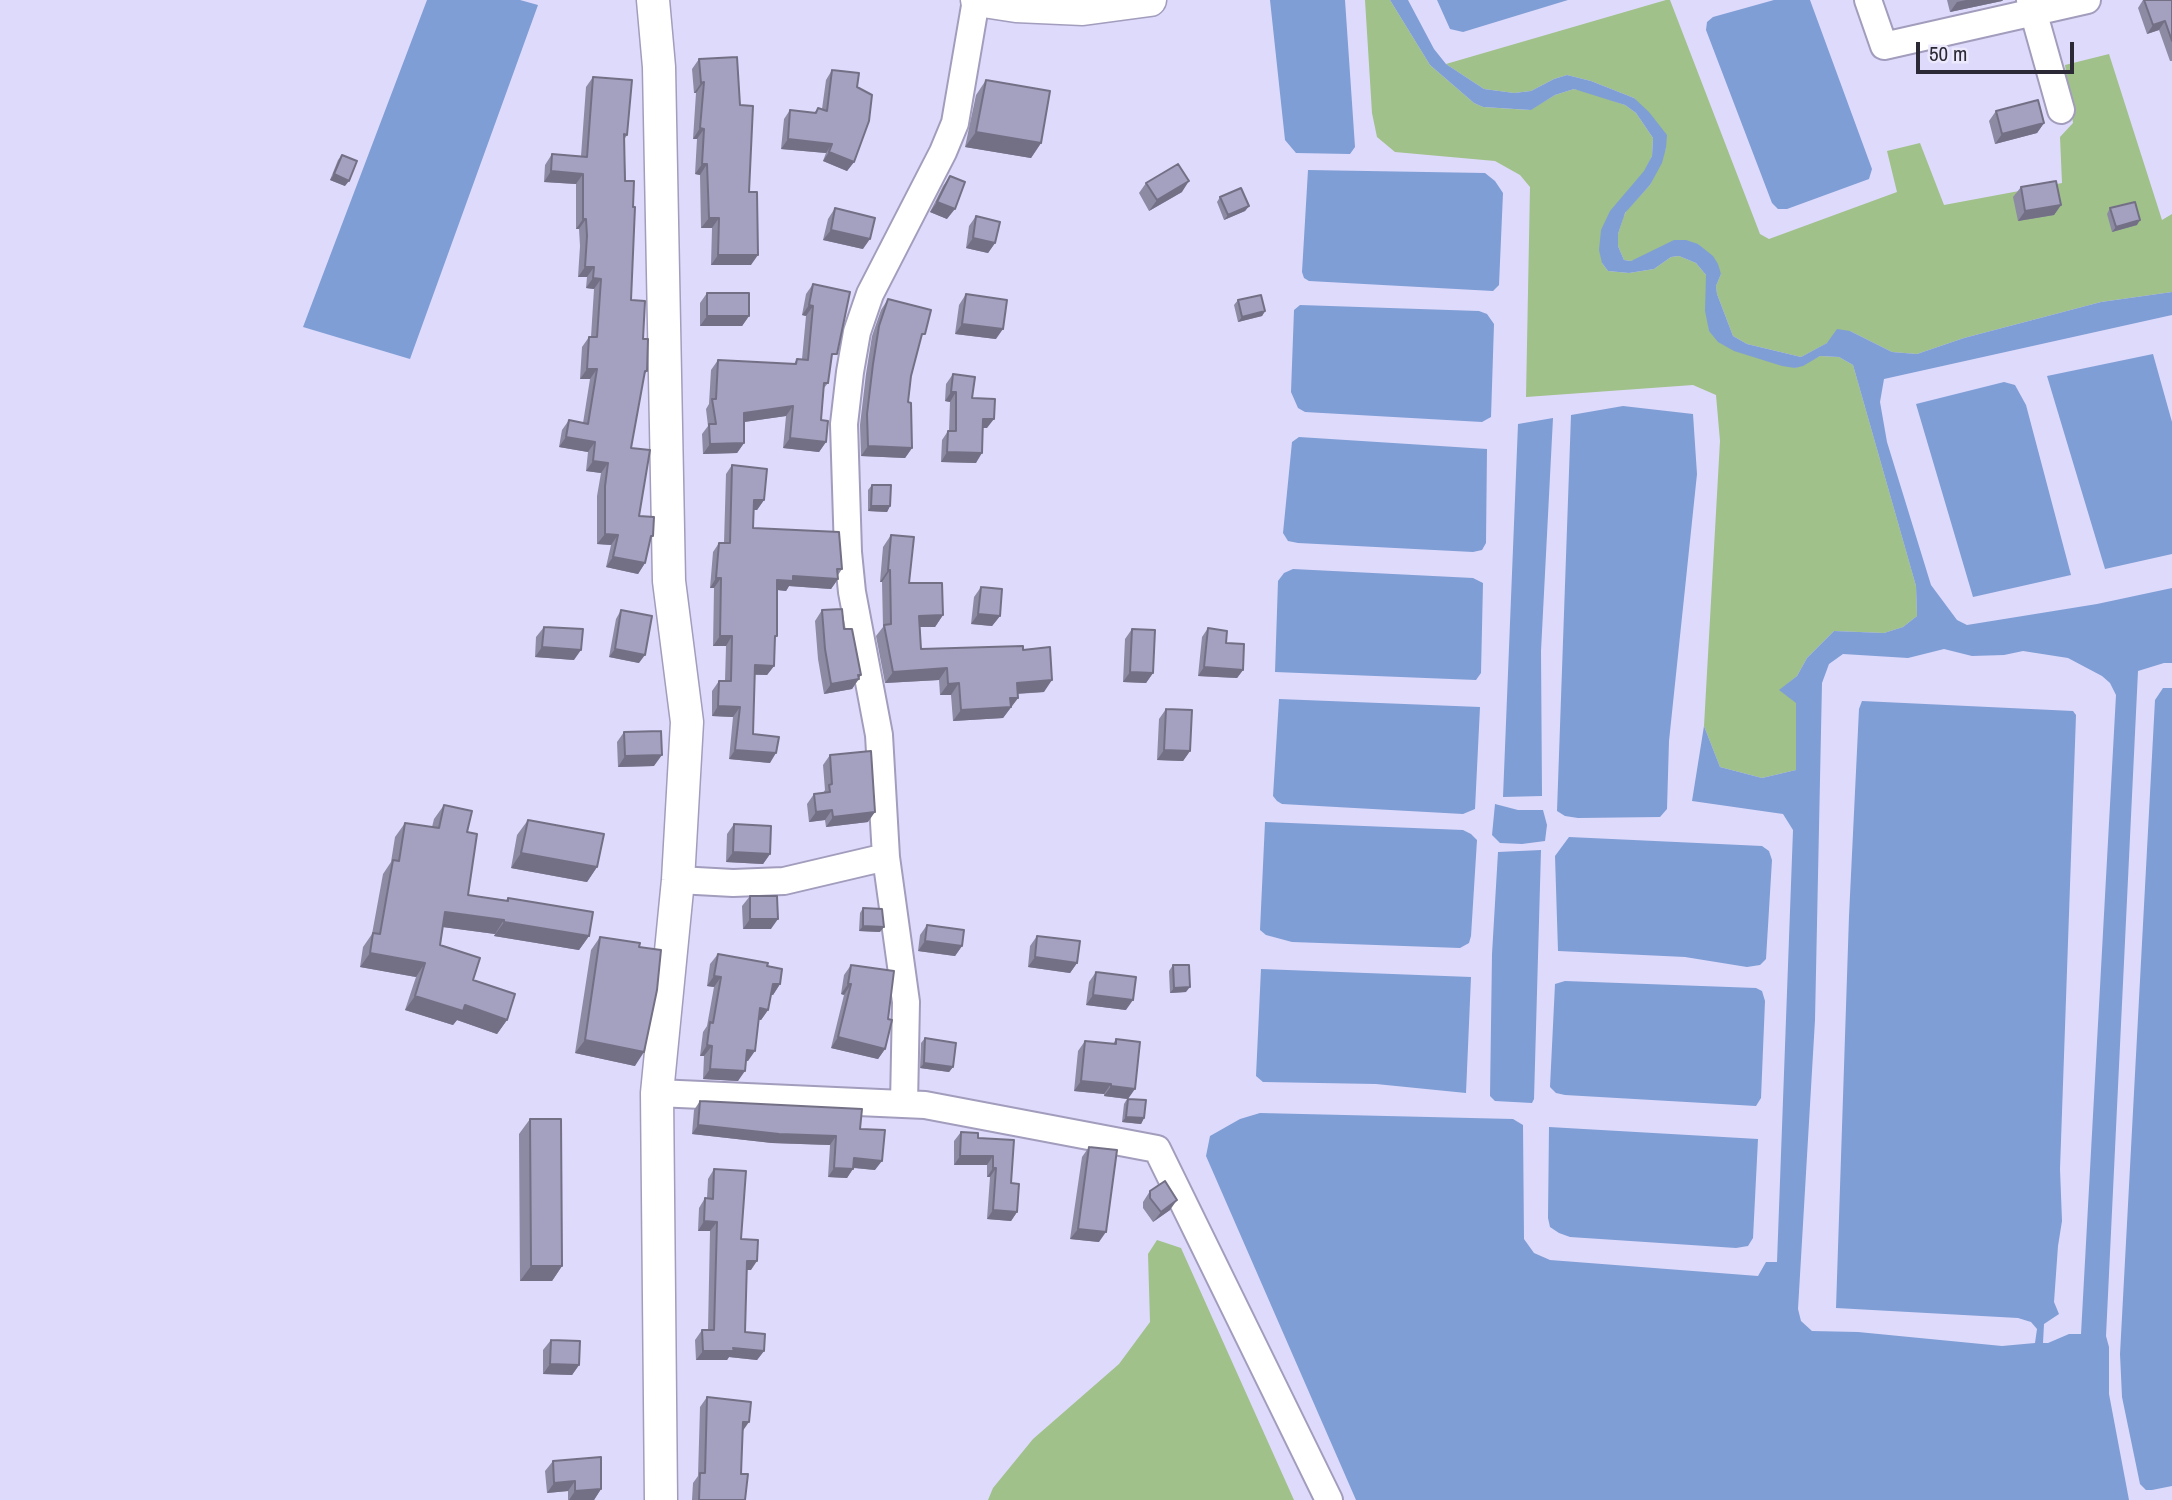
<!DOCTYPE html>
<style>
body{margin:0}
#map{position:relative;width:2172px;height:1500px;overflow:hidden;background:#dedafb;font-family:"Archivo Narrow",sans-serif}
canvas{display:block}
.scale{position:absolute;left:1916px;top:42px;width:158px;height:32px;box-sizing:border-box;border:4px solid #2b2935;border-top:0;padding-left:9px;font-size:21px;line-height:24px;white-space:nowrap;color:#2b2935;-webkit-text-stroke:5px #ece9fd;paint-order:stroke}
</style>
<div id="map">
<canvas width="2172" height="1500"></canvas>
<div class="scale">50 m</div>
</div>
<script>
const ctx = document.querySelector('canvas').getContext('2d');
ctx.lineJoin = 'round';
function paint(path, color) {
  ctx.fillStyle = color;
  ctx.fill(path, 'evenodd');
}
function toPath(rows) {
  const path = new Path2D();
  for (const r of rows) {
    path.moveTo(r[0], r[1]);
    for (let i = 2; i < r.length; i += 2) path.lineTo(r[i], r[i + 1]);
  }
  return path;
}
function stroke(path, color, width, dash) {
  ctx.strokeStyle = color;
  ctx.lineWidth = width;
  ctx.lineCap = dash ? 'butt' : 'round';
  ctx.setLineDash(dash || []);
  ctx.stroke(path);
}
paint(toPath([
 [1365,0,1390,0,1430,65,1474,103,1483,107,1530,110,1555,95,1574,89,1588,92,1625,105,1636,113,1653,138,1652,156,1602,263,1608,271,1629,273,1654,269,1671,257,1679,256,1696,263,1706,275,1709,331,1795,368,1820,356,1839,357,1853,365,1916,586,1917,616,1903,627,1884,633,1834,631,1807,658,1797,676,1780,690,1796,702,1796,770,1762,778,1720,767,1704,726,1720,441,1716,395,1693,385,1526,397,1530,187,1520,175,1495,161,1395,152,1377,137,1372,113],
 [1666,0,1670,0,1760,234,1769,239,1897,192,1887,151,1920,143,1944,205,2062,183,2060,137,2073,123,2065,65,2109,54,2162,220,2172,214,2172,292,2101,302,1964,338,1917,354,1892,352,1850,331,1801,357,1747,344,1733,336,1717,294,1716,286,1721,274,1698,244,1631,261,1624,260,1618,246,1618,234,1625,212,1650,185,1666,148,1634,98,1591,81,1567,75,1554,79,1531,91,1514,93,1484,89,1446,64],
 [1157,1240,1181,1248,1294,1500,988,1500,993,1488,1033,1439,1119,1364,1150,1322,1148,1254]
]), '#a0c189');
paint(toPath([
 [427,0,520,0,538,5,410,359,303,327],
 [1270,0,1345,0,1355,147,1350,154,1296,153,1285,140],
 [1390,0,1408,0,1434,49,1446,64,1484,89,1514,93,1531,91,1554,79,1567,75,1591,81,1634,98,1649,112,1667,135,1666,148,1662,163,1650,185,1625,213,1618,234,1618,246,1624,260,1631,261,1674,240,1686,240,1698,244,1713,256,1718,264,1721,274,1716,286,1717,294,1733,336,1747,344,1801,357,1827,343,1837,329,1850,331,1892,352,1917,354,1964,338,2101,302,2172,292,2172,315,1884,379,1880,402,1887,442,1931,585,1957,620,1967,625,2097,604,2172,588,2172,663,2164,663,2138,671,2106,1336,2109,1347,2109,1394,2129,1500,1356,1500,1206,1156,1210,1136,1240,1119,1260,1113,1513,1119,1523,1125,1524,1239,1534,1253,1550,1260,1758,1276,1766,1262,1777,1262,1793,830,1783,814,1692,801,1704,726,1720,767,1762,778,1796,770,1796,703,1779,690,1797,676,1807,658,1834,631,1884,633,1903,627,1917,616,1916,586,1853,365,1839,357,1820,356,1803,366,1795,368,1782,366,1734,351,1718,342,1709,331,1705,311,1706,275,1696,263,1679,256,1671,257,1654,269,1629,273,1608,271,1602,263,1599,250,1601,230,1610,211,1644,171,1652,156,1653,138,1636,113,1625,105,1574,89,1555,95,1531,110,1483,107,1474,103,1430,65],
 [1944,649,1972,656,2004,655,2023,651,2068,658,2102,676,2110,683,2116,695,2081,1334,2069,1334,2048,1343,2043,1343,2044,1324,2059,1314,2054,1302,2058,1246,2062,1221,2060,1169,2076,715,2073,711,1862,701,1859,709,1849,916,1836,1308,2018,1318,2031,1322,2037,1329,2035,1343,2002,1346,1858,1332,1812,1331,1801,1321,1798,1309,1815,1020,1822,683,1829,664,1843,654,1908,658],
 [1437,0,1568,0,1463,32,1450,29],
 [1774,0,1810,0,1872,169,1869,179,1787,209,1778,209,1772,203,1706,30,1707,22,1713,17],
 [1308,170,1485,173,1495,181,1503,193,1499,285,1493,291,1309,281,1304,278,1302,272],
 [1300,305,1479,311,1487,314,1494,324,1491,417,1482,422,1305,412,1298,408,1291,392,1294,310],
 [2153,354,2172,422,2172,554,2105,569,2047,376],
 [2004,382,2015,385,2026,405,2071,575,1973,597,1916,404],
 [1623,406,1693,414,1697,474,1669,741,1667,809,1660,817,1578,818,1565,816,1557,811,1571,415],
 [1553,418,1541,651,1542,796,1503,797,1518,424],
 [1299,437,1487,449,1486,543,1482,550,1473,552,1298,543,1288,541,1283,533,1292,442],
 [1293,569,1473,578,1483,583,1481,673,1476,680,1275,672,1278,581,1284,573],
 [2163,688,2172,688,2172,1486,2152,1490,2146,1490,2140,1484,2122,1397,2120,1354,2155,700],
 [1279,699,1480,707,1475,809,1463,814,1282,804,1277,801,1273,796],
 [1495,804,1518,810,1543,810,1547,825,1545,841,1522,844,1500,843,1492,835],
 [1265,822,1463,830,1471,834,1477,840,1471,936,1469,943,1460,948,1292,942,1266,935,1260,930],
 [1569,837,1762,846,1769,851,1772,860,1766,959,1760,965,1747,967,1685,957,1558,951,1555,856],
 [1541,850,1534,1099,1532,1103,1495,1101,1490,1096,1492,954,1498,852],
 [1261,969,1471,977,1466,1093,1376,1084,1263,1082,1256,1076],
 [1565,981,1756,988,1762,991,1765,1001,1761,1098,1756,1106,1565,1095,1556,1093,1550,1087,1555,984],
 [1549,1127,1758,1139,1753,1238,1748,1246,1736,1248,1570,1237,1559,1233,1550,1227,1548,1218]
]), '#7f9ed5');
const minor = toPath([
 [1868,0,1884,46,2087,0],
 [2030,0,2061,110],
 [678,880,733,883,784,881,886,857],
 [657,1093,925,1105,1157,1149,1329,1500],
 [904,1104,906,1002,886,857,879,735,852,592,848,552,844,424,850,372,857,332,870,294,943,152,955,123,976,0]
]);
const tertiary = toPath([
 [653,0,659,67,669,581,687,722,678,880,657,1093,661,1500],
 [977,0,1016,6,1083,9,1150,0]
]);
stroke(minor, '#a29dbc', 30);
stroke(tertiary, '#a29dbc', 35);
stroke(minor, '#fff', 26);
stroke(tertiary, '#fff', 32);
paint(toPath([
 [1947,0,2003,0,2002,1,1950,12],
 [2143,0,2172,0,2172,61,2170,61,2159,30,2147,34,2138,8],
 [699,59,740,105,749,192,751,265,711,265,712,228,701,228,700,175,695,174,697,139,693,139,696,93,694,93,692,69],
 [832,70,857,87,854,162,847,171,823,161,826,153,781,149,784,119,790,110,814,113,818,108,822,109,826,80],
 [593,77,627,135,624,140,631,300,643,339,647,371,644,375,631,448,639,516,653,536,650,540,645,563,638,574,606,567,611,545,597,544,597,496,601,473,586,471,588,452,559,447,562,430,569,420,583,423,590,379,580,379,582,347,589,337,591,337,594,289,586,288,587,277,578,277,580,246,579,229,576,229,576,184,544,182,545,165,552,154,581,156,586,87],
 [986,80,1041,143,1031,158,965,147,976,95],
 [1996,111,2044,123,2037,133,1995,144,1989,121],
 [342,155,345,186,330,180,338,160],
 [950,176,947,219,930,212,943,186],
 [1146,183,1182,192,1149,211,1139,193],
 [2021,187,2061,205,2054,215,2018,221,2013,197],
 [1220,197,1249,206,1245,211,1224,220,1217,202],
 [835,208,863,249,823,240,828,219],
 [2110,208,2137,225,2112,232,2107,214],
 [976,216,995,243,988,253,966,248,969,226],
 [813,284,831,363,828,383,824,388,821,420,826,442,819,452,783,448,786,416,744,422,744,443,737,453,703,454,702,434,708,426,706,409,709,404,711,370,718,360,794,364,797,359,802,359,806,316,802,315,806,294],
 [707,293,749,316,742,326,700,326,700,303],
 [966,294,996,339,955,334,959,305],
 [888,299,920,342,911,376,908,402,912,448,905,458,861,456,860,425,866,374,872,336,881,310],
 [1238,300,1265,311,1262,316,1238,322,1234,305],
 [953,374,972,398,987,428,983,428,976,463,941,462,942,440,948,431,949,431,950,402,945,401,946,384],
 [732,465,764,500,757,510,754,510,753,528,842,569,838,575,838,579,831,589,789,586,786,591,777,590,774,666,767,675,755,675,753,734,770,763,729,759,733,717,712,716,712,691,719,681,725,681,726,646,713,646,714,588,710,588,713,552,719,543,724,543,726,474],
 [872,485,890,506,887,512,868,511,868,490],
 [891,535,909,583,943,615,935,627,920,627,921,649,1023,650,1044,692,1018,694,1018,698,1003,718,953,721,951,695,940,695,939,680,885,683,876,636,883,627,882,582,880,582,883,547],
 [981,587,1000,616,992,626,971,624,974,597],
 [621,610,639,663,609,657,616,619],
 [822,610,844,629,859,679,852,689,824,694,818,659,815,621],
 [544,627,574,660,535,657,536,637],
 [1208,628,1226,643,1243,670,1237,678,1198,676,1202,637],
 [1132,629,1153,673,1146,683,1123,682,1125,639],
 [1166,709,1190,751,1183,761,1157,760,1159,719],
 [624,732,654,766,618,767,617,742],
 [830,755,868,822,826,827,825,820,809,822,807,804,814,794,823,793,825,790,823,765],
 [444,805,467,832,468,895,506,900,508,898,589,936,579,950,494,936,495,934,443,927,440,945,473,980,507,1020,497,1034,457,1020,453,1025,405,1010,416,977,360,967,363,947,372,934,383,874,391,862,395,837,405,823,432,827,434,819],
 [528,820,597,867,587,882,511,868,517,835],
 [734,824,770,854,763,864,726,862,727,834],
 [750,896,771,929,743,929,742,906],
 [863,908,880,932,859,931,860,913],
 [927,925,962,946,955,956,918,951,920,935],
 [1037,936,1077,963,1070,973,1028,967,1030,946],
 [600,937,635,1066,575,1053,591,950],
 [718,954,767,966,780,984,773,995,771,994,768,1010,761,1020,758,1020,748,1061,746,1060,738,1081,703,1079,704,1056,700,1056,703,1032,707,1026,714,987,707,986,710,964],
 [851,965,885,1049,878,1059,831,1048,844,995,841,994,844,975],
 [1173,965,1186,992,1170,993,1169,971],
 [1096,972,1126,1010,1086,1005,1089,982],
 [925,1038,953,1067,949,1072,920,1068,921,1043],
 [1116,1039,1128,1099,1144,1118,1141,1124,1122,1122,1124,1104,1127,1099,1104,1096,1104,1094,1074,1091,1078,1051,1085,1041,1113,1044],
 [700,1101,860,1129,875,1170,853,1168,847,1178,828,1177,830,1145,772,1143,692,1134,694,1110],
 [530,1119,562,1266,552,1281,520,1281,519,1134],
 [961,1132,978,1138,1014,1140,1011,1183,1017,1212,1011,1221,987,1219,990,1177,987,1177,987,1165,954,1165,954,1141],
 [1089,1147,1099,1242,1070,1239,1082,1157],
 [714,1169,741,1239,751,1270,747,1270,745,1332,764,1351,757,1360,729,1357,727,1360,696,1360,695,1340,702,1330,708,1330,710,1231,698,1231,699,1208,705,1198,707,1198,708,1179],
 [1150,1191,1170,1210,1153,1222,1143,1208,1143,1202],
 [551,1340,579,1365,572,1375,543,1374,543,1350],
 [707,1397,742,1432,741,1474,745,1500,692,1500,693,1483,698,1476,700,1407],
 [553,1461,601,1489,594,1500,568,1500,568,1491,547,1493,545,1471]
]), '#8d8aa4');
paint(toPath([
 [1966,0,2003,0,2002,1,1950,12,1957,2],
 [2165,21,2159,30,2147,34,2153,25],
 [704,82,696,93,694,93,701,83],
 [2044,123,2037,133,1995,144,2002,134],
 [700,128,704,129,697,139,693,139],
 [976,132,1041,143,1031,158,965,147],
 [788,139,832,144,826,153,781,149],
 [829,152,854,162,847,171,823,161],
 [702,164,707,164,700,175,695,174],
 [551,171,583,174,576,184,544,182],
 [334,174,349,181,345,186,330,180],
 [1189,181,1182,192,1149,211,1157,200],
 [937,202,955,209,947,219,930,212],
 [2061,205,2054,215,2018,221,2025,211],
 [1249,206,1245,211,1224,220,1228,215],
 [709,218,719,218,712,228,701,228],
 [583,219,586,219,579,229,576,229],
 [2140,220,2137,225,2112,232,2116,227],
 [831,230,870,239,863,249,823,240],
 [973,238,995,243,988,253,966,248],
 [718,255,758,255,751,265,711,265],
 [585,267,594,267,587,277,578,277],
 [593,278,601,279,594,289,586,288],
 [809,305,813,306,806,316,802,315],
 [1265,311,1262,316,1238,322,1242,317],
 [707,316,749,316,742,326,700,326],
 [962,324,1003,329,996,339,955,334],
 [587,369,597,369,590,379,580,379],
 [951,392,956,392,950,402,945,401],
 [793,406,786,416,737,423,744,413],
 [983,419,994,419,987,428,976,428],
 [566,437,595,442,588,452,559,447],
 [790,438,826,442,819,452,783,448],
 [744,443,737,453,703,454,710,444],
 [868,446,912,448,905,458,861,456],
 [947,452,982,453,976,463,941,462],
 [593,461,608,463,601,473,586,471],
 [754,500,764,500,757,510,747,510],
 [871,506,890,506,887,512,868,511],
 [605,534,618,535,611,545,597,544],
 [613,557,645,563,638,574,606,567],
 [888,570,890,570,882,582,880,582],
 [793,576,838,579,831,589,789,586,786,591,770,589,777,580],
 [716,578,721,578,714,588,710,588],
 [978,614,1000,616,992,626,971,624],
 [943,615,935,627,911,627,919,616],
 [720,636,732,636,726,646,713,646],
 [542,647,581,650,574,660,535,657],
 [615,649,645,655,639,663,609,657],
 [755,665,774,666,767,675,748,674],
 [1204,667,1243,670,1237,678,1198,676],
 [947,668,939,680,885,683,893,672],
 [1130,672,1153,673,1146,683,1123,682],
 [858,675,861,675,852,689,824,694,831,684],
 [1052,680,1044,692,1009,694,1017,683],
 [959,683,951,695,940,695,948,684],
 [1010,698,1018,698,1003,718,953,721,961,710],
 [718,706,740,707,733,717,712,716],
 [735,750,776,753,770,763,729,759],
 [1164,750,1190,751,1183,761,1157,760],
 [662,755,654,766,618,767,625,756],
 [832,810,825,820,809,822,816,812],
 [875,812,868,822,826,827,833,817],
 [733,852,770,854,763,864,726,862],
 [521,853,597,867,587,882,511,868],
 [445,912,504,920,495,934,435,926],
 [750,919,778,919,771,929,743,929],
 [504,922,589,936,579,950,494,936],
 [863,926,884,927,880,932,859,931],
 [925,941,962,946,955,956,918,951],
 [370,953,425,963,416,977,360,967],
 [1035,957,1077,963,1070,973,1028,967],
 [714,976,721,977,714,987,707,986],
 [773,984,780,984,773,995,766,994],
 [848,984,851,984,844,995,841,994],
 [1190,987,1186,992,1170,993,1174,988],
 [1093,995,1133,1000,1126,1010,1086,1005],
 [415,996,465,1005,507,1020,497,1034,457,1020,453,1025,405,1010],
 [760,1008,768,1010,761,1020,752,1018],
 [838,1037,885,1049,878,1059,831,1048],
 [585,1040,644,1052,635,1066,575,1053],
 [707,1045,712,1046,704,1056,700,1056],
 [747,1050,755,1051,748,1061,740,1060],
 [924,1063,953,1067,949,1072,920,1068],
 [710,1069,745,1071,738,1081,703,1079],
 [1081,1081,1111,1084,1104,1094,1074,1091],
 [1111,1086,1135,1089,1128,1099,1104,1096],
 [1126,1117,1144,1118,1141,1124,1122,1122],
 [698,1125,836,1136,830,1145,772,1143,692,1134],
 [960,1156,993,1156,987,1165,954,1165],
 [854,1158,882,1161,875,1170,847,1167],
 [834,1168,853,1169,847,1178,828,1177],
 [993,1168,996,1168,990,1177,987,1177],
 [1177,1200,1170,1210,1153,1222,1161,1212],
 [993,1210,1017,1212,1011,1221,987,1219],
 [704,1221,717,1222,710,1231,698,1231],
 [1078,1229,1106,1232,1099,1242,1070,1239],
 [747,1261,757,1261,751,1270,740,1270],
 [531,1266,562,1266,552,1281,520,1281],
 [733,1348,764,1351,757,1360,729,1357,727,1360,696,1360,703,1351],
 [550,1364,579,1365,572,1375,543,1374],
 [743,1422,749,1422,742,1432],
 [575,1481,568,1491,547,1493,554,1483],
 [601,1489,594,1500,569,1500,575,1491]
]), '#737086');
const building = toPath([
 [2144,0,2172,0,2172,41,2165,21,2153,25,2144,0],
 [737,57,740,105,753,106,749,192,757,192,758,255,718,255,719,218,709,218,707,164,702,164,704,129,700,128,704,82,701,83,699,59,737,57],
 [832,70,859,73,857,87,872,95,869,121,854,162,829,152,832,144,788,139,790,110,816,113,818,108,827,111,832,70],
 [593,77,632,80,627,135,624,134,625,181,634,181,633,207,635,207,631,300,645,301,643,339,648,339,647,371,645,371,631,448,650,450,639,516,654,517,653,536,651,536,645,563,613,557,618,535,605,534,605,486,608,463,593,461,595,442,566,437,569,420,588,424,597,369,587,369,589,337,597,337,601,279,593,278,594,267,585,267,587,236,586,219,583,219,583,174,551,171,552,154,587,157,593,77],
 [986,80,1050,91,1041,143,976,132,986,80],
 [2038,100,2044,123,2002,134,1996,111,2038,100],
 [342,155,357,161,349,181,334,174,342,155],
 [1178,164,1189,181,1157,200,1146,183,1178,164],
 [950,176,965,182,955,209,937,202,950,176],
 [2056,181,2061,205,2025,211,2021,187,2056,181],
 [1241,188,1249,206,1228,215,1220,197,1241,188],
 [2135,202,2140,220,2116,227,2110,208,2135,202],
 [835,208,875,218,870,239,831,230,835,208],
 [976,216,1000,222,995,243,973,238,976,216],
 [813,284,850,292,837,354,832,354,828,383,824,383,821,420,828,421,826,442,790,438,793,406,744,413,744,443,710,444,709,424,716,424,712,399,716,399,718,360,796,364,797,359,808,360,813,306,809,305,813,284],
 [707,293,749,293,749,316,707,316,707,293],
 [966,294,1007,300,1003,329,962,324,966,294],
 [1261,295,1265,311,1242,317,1238,300,1261,295],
 [888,299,931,310,925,334,922,334,911,376,908,402,911,403,912,448,868,446,867,414,873,364,879,326,888,299],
 [953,374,975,377,972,398,995,399,994,419,983,419,982,453,947,452,948,431,956,431,956,392,951,392,953,374],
 [732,465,767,469,764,500,754,500,753,528,839,532,842,569,837,569,838,579,793,576,793,581,777,580,777,636,775,636,774,666,755,665,753,734,779,737,776,753,735,750,740,707,718,706,719,681,731,681,732,636,720,636,721,578,716,578,719,543,730,543,732,465],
 [872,485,891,485,890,506,871,506,872,485],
 [891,535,914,537,909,583,942,583,943,615,919,616,921,649,1023,646,1023,650,1050,647,1052,680,1017,683,1018,698,1010,698,1011,707,961,710,959,683,948,684,947,668,893,672,884,625,891,624,890,570,888,570,891,535],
 [981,587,1002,589,1000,616,978,614,981,587],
 [842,609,844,629,852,629,861,675,858,675,859,679,831,684,825,649,822,610,842,609],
 [621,610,652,616,645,655,615,649,621,610],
 [544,627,583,629,581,650,542,647,544,627],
 [1208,628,1227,631,1226,643,1244,644,1243,670,1204,667,1208,628],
 [1132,629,1155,630,1153,673,1130,672,1132,629],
 [1166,709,1192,710,1190,751,1164,750,1166,709],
 [661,731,662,755,625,756,624,732,661,731],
 [871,751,875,812,833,817,832,810,816,812,814,794,830,792,829,785,832,784,830,755,871,751],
 [444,805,472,811,467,832,477,834,468,895,508,901,508,898,593,912,589,936,504,922,504,920,445,912,440,945,480,958,473,980,515,994,507,1020,465,1005,463,1011,415,996,425,963,370,953,373,933,380,934,393,860,399,861,405,823,439,828,444,805],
 [528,820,604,834,597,867,521,853,528,820],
 [734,824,771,826,770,854,733,852,734,824],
 [750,896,777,896,778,919,750,919,750,896],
 [863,908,882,909,884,927,863,926,863,908],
 [927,925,964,930,962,946,925,941,927,925],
 [1037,936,1080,941,1077,963,1035,957,1037,936],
 [600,937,640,943,639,947,661,950,657,990,644,1052,585,1040,600,937],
 [718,954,768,963,767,966,782,969,780,984,773,984,768,1010,760,1008,755,1051,747,1050,745,1071,710,1069,712,1046,707,1045,710,1022,713,1023,721,977,714,976,718,954],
 [851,965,894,971,888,1019,892,1020,885,1049,838,1037,851,984,848,984,851,965],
 [1173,965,1189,965,1190,987,1174,988,1173,965],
 [1096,972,1136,977,1133,1000,1093,995,1096,972],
 [925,1038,956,1043,953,1067,924,1063,925,1038],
 [1116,1039,1140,1042,1135,1089,1111,1086,1111,1084,1081,1081,1085,1041,1116,1044,1116,1039],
 [1128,1099,1146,1100,1144,1118,1126,1117,1128,1099],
 [700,1101,862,1109,860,1129,885,1130,882,1161,854,1158,853,1169,834,1168,836,1136,779,1134,698,1125,700,1101],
 [530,1119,561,1119,562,1266,531,1266,530,1119],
 [961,1132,978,1133,978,1138,1014,1140,1011,1183,1019,1184,1017,1212,993,1210,996,1168,993,1168,993,1156,960,1156,961,1132],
 [1089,1147,1117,1150,1106,1232,1078,1229,1089,1147],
 [714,1169,746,1171,741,1239,758,1240,757,1261,747,1261,745,1332,765,1334,764,1351,733,1348,734,1351,703,1351,702,1330,714,1330,717,1222,704,1221,705,1198,713,1199,714,1169],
 [1165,1181,1177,1200,1161,1212,1150,1198,1150,1191,1165,1181],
 [551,1340,580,1341,579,1365,550,1364,551,1340],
 [707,1397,751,1402,749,1422,743,1422,741,1474,748,1474,745,1500,699,1500,700,1473,705,1473,707,1397],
 [601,1457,601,1489,575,1491,575,1481,554,1483,553,1461,601,1457]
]);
paint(building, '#a4a0bf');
stroke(building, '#737086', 2);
</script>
